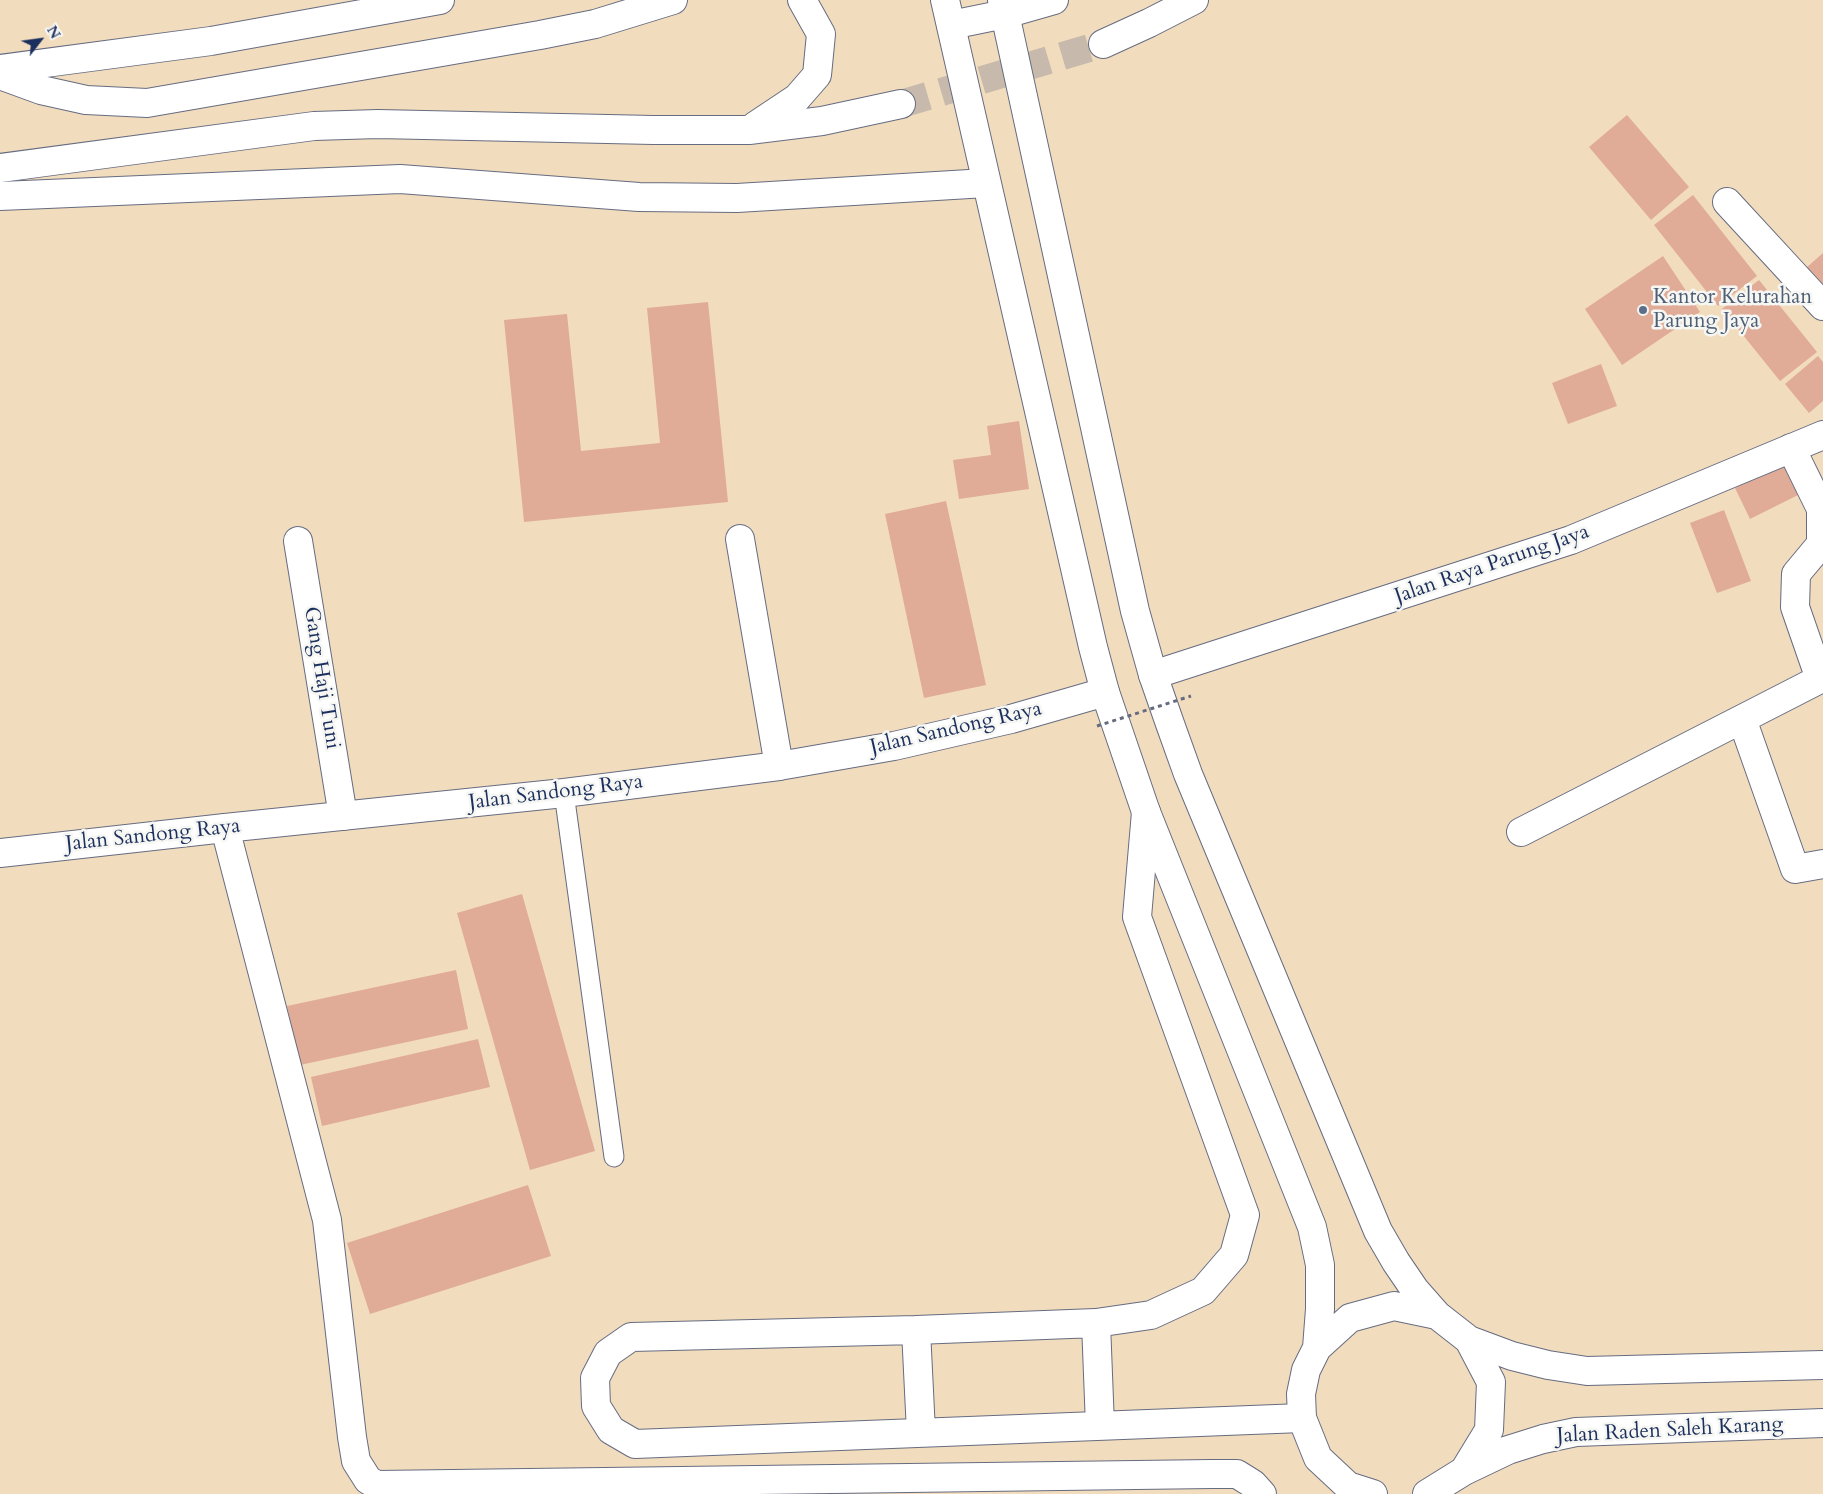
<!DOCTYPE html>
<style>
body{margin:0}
#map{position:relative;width:1823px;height:1494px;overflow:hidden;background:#f2dcbe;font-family:Cardo,serif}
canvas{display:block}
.north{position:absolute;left:15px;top:15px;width:50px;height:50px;-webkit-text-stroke:4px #f6f6f2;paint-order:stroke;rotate:60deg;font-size:14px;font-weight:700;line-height:20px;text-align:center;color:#1b2f5e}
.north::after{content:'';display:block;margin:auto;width:18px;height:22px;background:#1b2f5e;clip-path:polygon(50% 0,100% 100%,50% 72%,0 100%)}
</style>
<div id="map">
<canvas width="1823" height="1494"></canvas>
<div class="north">N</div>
</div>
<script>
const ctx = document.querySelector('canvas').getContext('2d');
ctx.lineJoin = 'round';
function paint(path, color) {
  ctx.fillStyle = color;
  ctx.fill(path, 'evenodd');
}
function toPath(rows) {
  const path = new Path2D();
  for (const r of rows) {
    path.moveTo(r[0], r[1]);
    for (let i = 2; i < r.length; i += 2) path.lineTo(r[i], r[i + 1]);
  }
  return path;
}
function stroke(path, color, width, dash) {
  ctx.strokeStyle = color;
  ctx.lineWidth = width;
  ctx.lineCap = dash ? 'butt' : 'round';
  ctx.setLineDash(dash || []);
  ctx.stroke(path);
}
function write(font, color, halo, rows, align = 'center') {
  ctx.font = font + ' Cardo,serif';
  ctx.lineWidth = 5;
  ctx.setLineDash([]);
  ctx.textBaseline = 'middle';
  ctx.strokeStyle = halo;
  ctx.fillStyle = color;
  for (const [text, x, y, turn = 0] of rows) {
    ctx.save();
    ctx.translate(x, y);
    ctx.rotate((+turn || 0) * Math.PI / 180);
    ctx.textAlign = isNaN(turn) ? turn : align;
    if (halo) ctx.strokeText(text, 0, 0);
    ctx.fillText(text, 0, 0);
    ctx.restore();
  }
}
paint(toPath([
 [1627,115,1689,187,1651,220,1589,147],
 [1693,195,1757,276,1718,306,1654,225],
 [1823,253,1823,287,1806,268],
 [1663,256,1700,312,1622,365,1585,309],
 [1759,280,1817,352,1780,381,1722,309],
 [708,302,728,502,524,522,504,320,567,314,581,451,660,443,647,308],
 [1818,356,1823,362,1823,401,1809,413,1785,384],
 [1601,364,1617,406,1568,424,1552,383],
 [1019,421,1029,489,959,499,953,460,991,455,987,426],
 [1785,463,1800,494,1750,519,1735,488],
 [946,501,986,685,924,698,885,514],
 [1724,510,1751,581,1717,593,1690,523],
 [522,894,595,1151,530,1170,457,913],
 [456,970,468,1029,300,1065,287,1006],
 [478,1039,490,1087,322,1126,311,1077],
 [528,1185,551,1256,370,1314,347,1243]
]), '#e0ab97');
stroke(toPath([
 [901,104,1103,44]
]), '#c7b9ab', 28, [28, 14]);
const service = toPath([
 [564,793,614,1157]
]);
const minor = toPath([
 [1727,202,1823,306],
 [740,539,779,766],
 [298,541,343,816],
 [1742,719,1820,679,1795,607,1796,574,1821,544,1821,509,1791,448],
 [1146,812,1137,917,1245,1215,1234,1255,1203,1291,1151,1315,1096,1323,916,1330,631,1337,608,1353,595,1378,596,1406,611,1430,635,1444,1302,1418],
 [225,828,327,1220,352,1437,356,1461,368,1480,377,1485,1212,1474,1237,1474,1253,1484,1262,1494],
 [1521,832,1742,719,1795,869,1823,864],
 [1096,1323,1100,1426],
 [916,1330,921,1432]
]);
const tertiary = toPath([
 [0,69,211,41,440,0],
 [0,196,400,179,639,197,737,198,986,183],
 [1153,675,1571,540,1823,435],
 [0,853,225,828,564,793,779,766,894,746,1011,719,1105,692]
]);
const primary = toPath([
 [945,0,1093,647,1105,692,1146,812,1312,1227,1320,1265,1320,1309,1317,1348],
 [1002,0,1135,611,1153,675,1169,721,1188,774,1378,1231,1396,1262,1415,1290,1437,1315,1469,1340,1491,1382,1489,1430,1464,1471,1427,1494],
 [1469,1340,1512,1356,1548,1365,1587,1371,1823,1365],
 [1464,1471,1508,1450,1543,1439,1576,1432,1823,1423],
 [1373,1494,1348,1486,1318,1458,1302,1418,1301,1394,1306,1370,1317,1348,1350,1318,1394,1306,1437,1315]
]);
const motorway = toPath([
 [951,25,1005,14,1054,0],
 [1103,44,1149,23,1194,0],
 [0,75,41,90,86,100,147,103,540,35,595,24,673,0],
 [755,126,797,98,817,75,821,34,802,0],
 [0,168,314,126,378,124,653,130,749,130,822,121,901,104]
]);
stroke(service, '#666c80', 21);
stroke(minor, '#666c80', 30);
stroke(tertiary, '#666c80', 30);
stroke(primary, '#666c80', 30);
stroke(motorway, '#666c80', 30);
stroke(service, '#fff', 19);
stroke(minor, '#fff', 28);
stroke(tertiary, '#fff', 28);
stroke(primary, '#fff', 28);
stroke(motorway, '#fff', 28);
stroke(toPath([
 [1097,726,1191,696]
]), '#666c80', 3, [4, 4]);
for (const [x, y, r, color] of [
 [1643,310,5,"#5c6f8a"]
]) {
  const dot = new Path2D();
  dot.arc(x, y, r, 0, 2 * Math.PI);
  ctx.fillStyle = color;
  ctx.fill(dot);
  stroke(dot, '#f6f6f2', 2);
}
write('21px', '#4e5e75', '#f6f6f2', [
 ["Kantor Kelurahan",1653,298],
 ["Parung Jaya",1653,322]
], 'left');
write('21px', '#1b2f5e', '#f6f6f2', [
 ["Jalan Raya Parung Jaya",1492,565,-19],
 ["Gang Haji Tuni",321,678,81],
 ["Jalan Sandong Raya",956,729,-13],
 ["Jalan Sandong Raya",556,793,-7],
 ["Jalan Sandong Raya",153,836,-6],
 ["Jalan Raden Saleh Karang",1670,1431,-3]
]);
</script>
